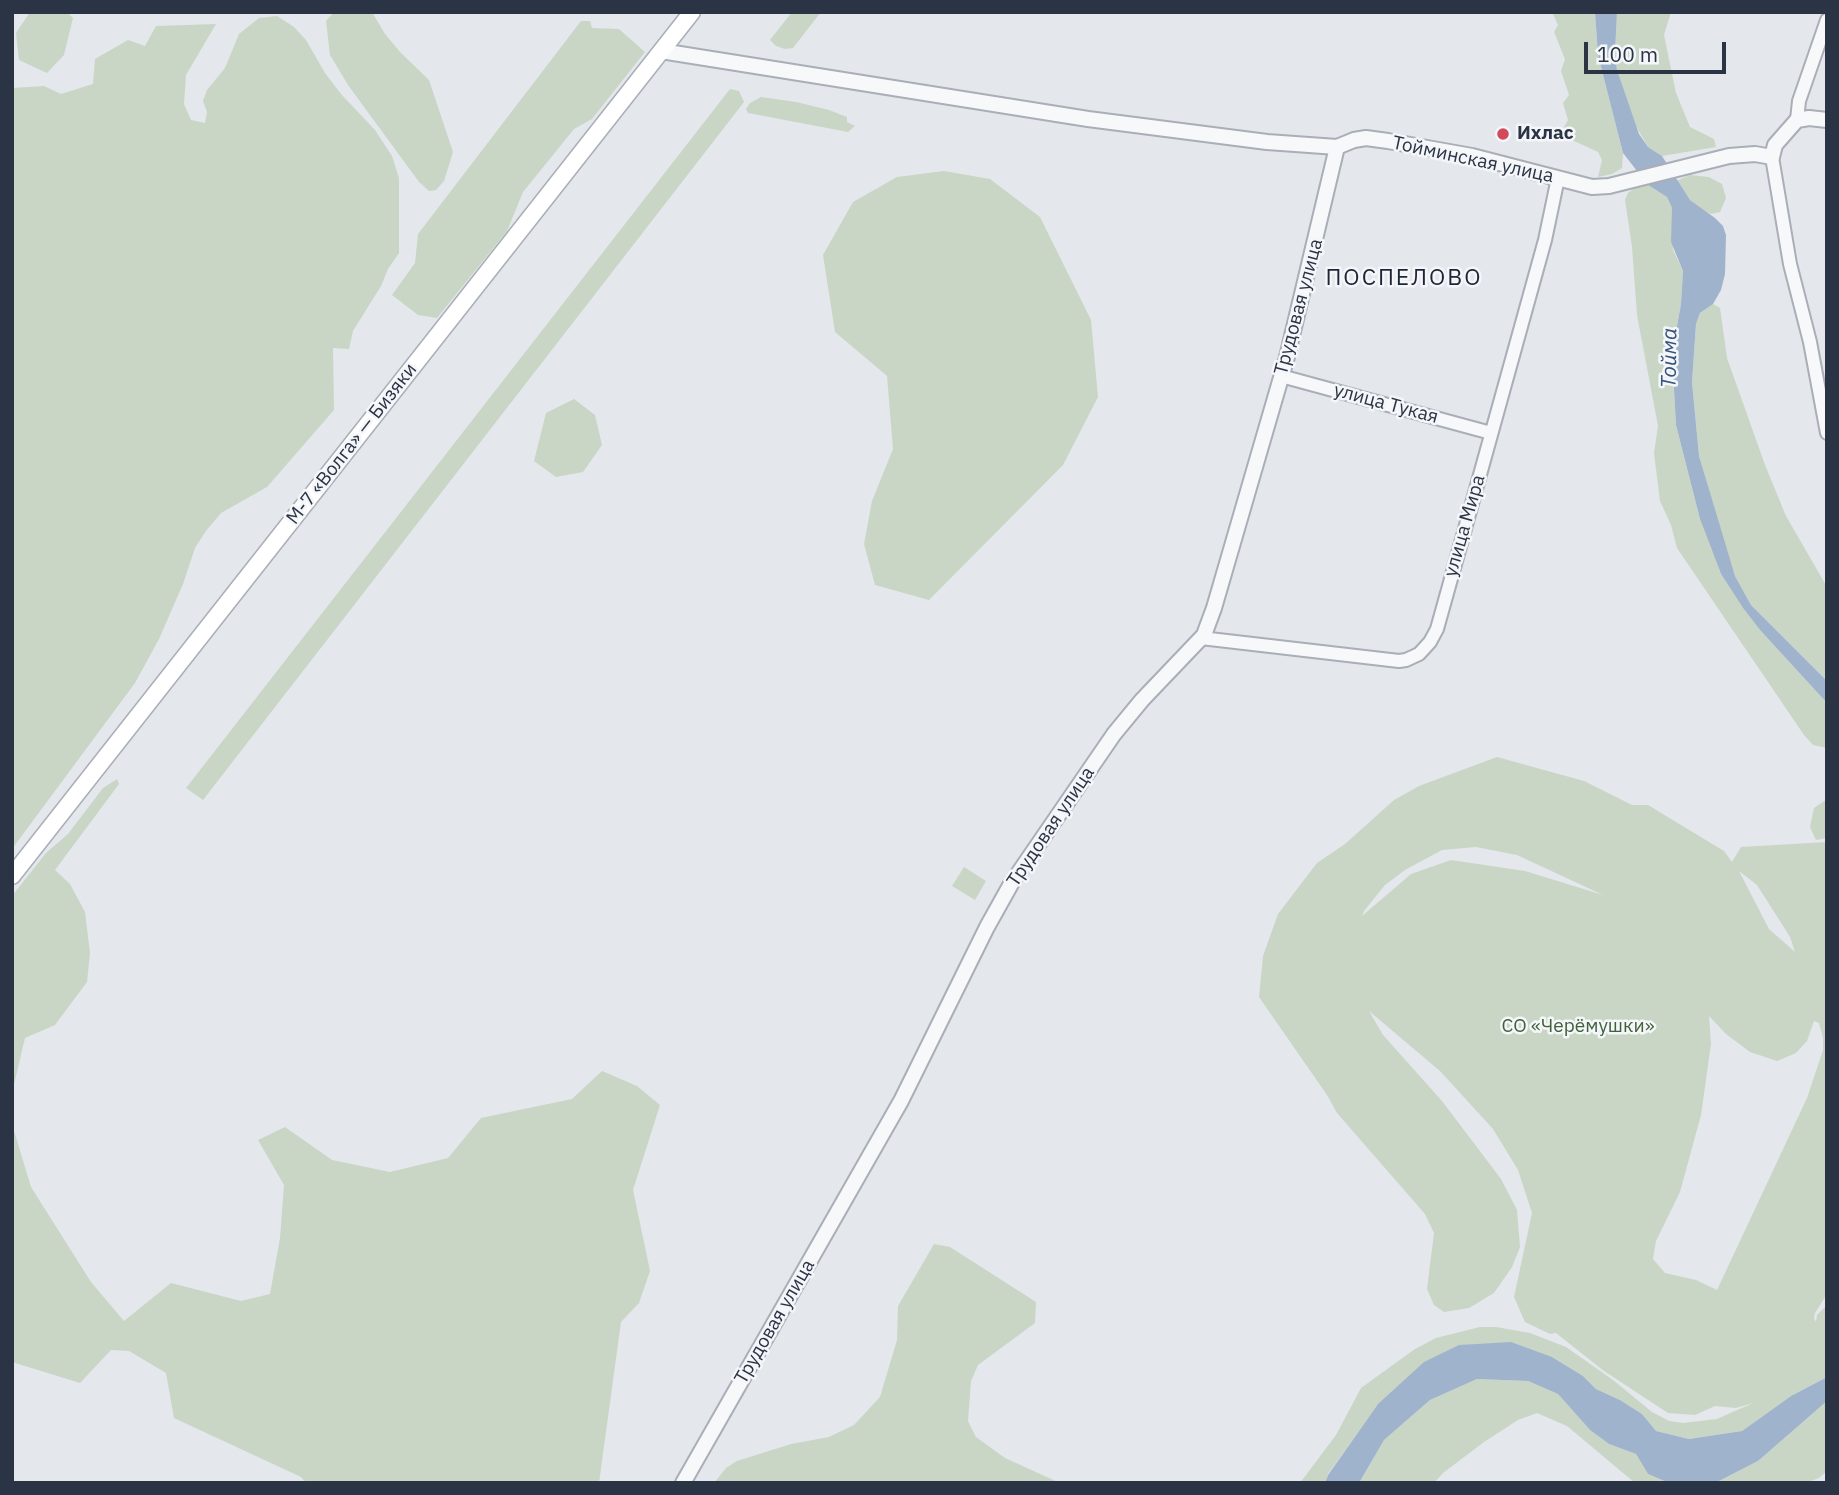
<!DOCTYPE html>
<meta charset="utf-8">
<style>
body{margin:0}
#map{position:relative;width:1839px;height:1495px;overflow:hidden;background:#e4e7ec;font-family:"IBM Plex Sans",sans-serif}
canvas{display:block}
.frame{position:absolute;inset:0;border:14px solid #2b3445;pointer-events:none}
.scale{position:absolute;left:1584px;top:42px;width:142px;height:32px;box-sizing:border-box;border:4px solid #2b3445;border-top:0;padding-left:9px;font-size:21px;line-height:24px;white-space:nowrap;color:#2b3445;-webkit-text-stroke:5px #f4f6f9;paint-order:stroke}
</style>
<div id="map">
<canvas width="1839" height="1495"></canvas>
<div class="frame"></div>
<div class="scale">100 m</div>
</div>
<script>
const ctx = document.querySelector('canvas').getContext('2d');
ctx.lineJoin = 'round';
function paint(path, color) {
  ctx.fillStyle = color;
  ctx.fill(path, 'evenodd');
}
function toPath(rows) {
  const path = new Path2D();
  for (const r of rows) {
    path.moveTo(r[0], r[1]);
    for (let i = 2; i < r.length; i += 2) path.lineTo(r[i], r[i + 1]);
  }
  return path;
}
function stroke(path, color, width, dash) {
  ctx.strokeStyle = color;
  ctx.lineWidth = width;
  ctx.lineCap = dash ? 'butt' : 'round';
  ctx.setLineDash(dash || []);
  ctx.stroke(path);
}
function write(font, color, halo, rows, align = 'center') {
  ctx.font = font + ' "IBM Plex Sans",sans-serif';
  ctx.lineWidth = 5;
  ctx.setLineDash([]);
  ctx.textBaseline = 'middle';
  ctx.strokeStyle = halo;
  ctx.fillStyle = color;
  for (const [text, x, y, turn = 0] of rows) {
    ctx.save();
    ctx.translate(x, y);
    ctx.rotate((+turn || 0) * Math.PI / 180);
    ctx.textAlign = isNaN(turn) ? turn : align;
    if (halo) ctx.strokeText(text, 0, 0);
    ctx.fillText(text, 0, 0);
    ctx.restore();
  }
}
paint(toPath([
 [30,12,67,12,73,18,64,55,47,73,19,60,16,33],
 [334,12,372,12,385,34,400,52,429,80,453,152,444,181,436,190,429,191,419,182,348,85,330,55,326,21],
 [792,12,821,12,793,48,785,49,776,46,770,40],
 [1552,12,1595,12,1598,55,1623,153,1622,168,1612,174,1598,177,1602,160,1598,152,1572,140,1564,127,1568,120,1563,103,1569,95,1561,71,1565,59,1554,32,1558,25],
 [1617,12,1671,12,1664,35,1676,93,1690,127,1714,139,1716,147,1662,156,1648,147,1633,121,1617,70,1615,53],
 [277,16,294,27,306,40,325,73,341,94,375,130,392,156,399,178,399,253,388,269,381,286,353,331,349,349,333,348,334,410,267,487,221,513,206,531,195,548,183,584,159,639,135,683,12,849,12,88,44,86,61,94,93,84,95,59,128,40,145,46,156,26,216,24,186,75,184,104,191,120,205,123,207,112,203,101,207,90,225,68,239,34,259,18],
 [581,21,590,21,592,28,619,29,645,52,592,119,574,129,523,192,507,231,437,318,418,315,392,295,415,263,418,234],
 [730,89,739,91,744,102,203,800,186,788],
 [761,97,796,102,829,110,847,117,847,122,855,126,848,132,748,113,746,109,750,103],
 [944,171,990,179,1040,217,1091,320,1098,397,1063,465,929,600,875,585,864,544,872,501,893,449,887,376,835,332,823,255,853,202,897,177],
 [1690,175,1709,177,1722,184,1726,198,1720,212,1711,214,1703,210,1690,200,1676,181],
 [1648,185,1667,197,1672,208,1673,250,1683,271,1681,304,1672,354,1673,376,1676,425,1700,519,1721,574,1743,608,1760,630,1827,703,1827,748,1813,745,1804,735,1677,548,1671,525,1660,501,1654,453,1658,426,1637,315,1632,247,1625,200,1628,193,1637,186],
 [1713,304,1720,308,1727,358,1765,465,1786,516,1827,587,1827,681,1751,605,1735,576,1723,540,1699,456,1692,382,1696,324,1700,313],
 [574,399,595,415,602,445,583,472,556,477,534,461,546,413],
 [1497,757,1584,781,1632,805,1648,805,1724,851,1732,862,1741,847,1827,842,1827,1294,1815,1313,1814,1318,1816,1322,1817,1315,1827,1305,1827,1377,1791,1396,1742,1431,1689,1439,1656,1431,1642,1414,1620,1400,1596,1389,1583,1376,1552,1357,1378,1404,1328,1474,1325,1483,1300,1483,1336,1435,1361,1388,1415,1349,1436,1338,1480,1327,1496,1327,1530,1333,1566,1347,1613,1380,1652,1412,1669,1421,1683,1423,1717,1419,1753,1403,1736,1408,1715,1406,1695,1415,1668,1413,1604,1371,1556,1333,1550,1334,1525,1322,1514,1297,1532,1213,1518,1170,1493,1129,1440,1071,1369,1011,1383,1035,1442,1101,1501,1179,1517,1210,1520,1247,1512,1267,1494,1293,1469,1308,1444,1312,1434,1305,1427,1289,1434,1233,1425,1214,1337,1113,1327,1095,1259,997,1263,956,1278,914,1317,863,1345,844,1394,800,1419,786],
 [1476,847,1517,855,1603,895,1525,871,1451,860,1411,874,1362,916,1364,911,1385,885,1405,870,1442,850],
 [1739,871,1757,885,1790,937,1795,952,1769,929],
 [1709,1016,1726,1034,1750,1052,1777,1061,1796,1053,1807,1041,1814,1021,1819,1023,1823,1038,1823,1050,1807,1098,1717,1290,1696,1280,1665,1273,1653,1259,1656,1241,1680,1192,1701,1115,1711,1044],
 [117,779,119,784,55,870,70,884,85,912,90,953,87,982,55,1025,25,1038,12,1093,12,896,46,853,68,834,103,788],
 [1827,799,1827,838,1816,840,1810,827,1814,808],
 [964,867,986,881,975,900,952,886],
 [602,1071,637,1086,660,1105,633,1190,650,1271,639,1303,621,1322,599,1483,306,1483,301,1477,174,1418,166,1373,129,1351,111,1350,80,1383,12,1362,12,1124,31,1187,91,1282,124,1321,171,1283,241,1301,270,1294,280,1238,284,1185,258,1140,285,1127,332,1160,390,1172,448,1158,481,1118,572,1099],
 [934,1244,950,1247,1036,1302,1035,1323,978,1365,971,1381,968,1421,976,1437,1005,1458,1060,1483,714,1483,726,1468,737,1461,791,1444,829,1437,854,1425,880,1397,897,1340,898,1306],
 [1477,1379,1528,1381,1558,1394,1590,1430,1609,1444,1636,1454,1648,1474,1669,1483,1635,1483,1567,1426,1537,1413,1518,1420,1484,1442,1443,1473,1434,1483,1359,1483,1384,1440,1430,1400],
 [1827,1401,1827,1471,1819,1478,1806,1483,1715,1483,1758,1461]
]), '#c9d6c5');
paint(toPath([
 [1595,12,1617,12,1615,53,1617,70,1639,134,1648,147,1662,156,1690,200,1715,218,1723,226,1726,235,1725,274,1721,290,1713,304,1700,313,1696,324,1692,382,1699,456,1735,576,1751,605,1827,681,1827,703,1760,630,1743,608,1721,574,1700,519,1676,425,1672,354,1681,304,1683,271,1671,242,1672,208,1667,197,1648,185,1623,153,1598,55],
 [1511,1342,1552,1357,1583,1376,1596,1389,1620,1400,1642,1414,1656,1431,1689,1439,1742,1431,1791,1396,1827,1377,1827,1401,1758,1461,1715,1483,1669,1483,1648,1474,1636,1454,1609,1444,1590,1430,1558,1394,1528,1381,1477,1379,1430,1400,1384,1440,1359,1483,1325,1483,1328,1475,1378,1404,1424,1362,1459,1345]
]), '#9fb4cc');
const minor = toPath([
 [1797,120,1799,101,1827,20],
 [1772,157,1790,264,1810,342,1827,433],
 [1281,376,1491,433],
 [1201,638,1399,661,1406,660,1419,654,1430,642,1437,629,1473,500,1545,240,1558,178]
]);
const tertiary = toPath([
 [661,51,1088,119,1267,142,1337,147,1354,140,1366,138,1388,141,1472,156,1592,187,1609,186,1729,156,1755,154,1772,157,1775,145,1797,120,1809,118,1827,120],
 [683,1483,901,1101,987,927,1011,884,1114,734,1142,700,1204,635,1214,608,1287,357,1337,147]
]);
const secondary = toPath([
 [12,876,692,12]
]);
stroke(minor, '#a9aeb7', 16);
stroke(tertiary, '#a9aeb7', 18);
stroke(secondary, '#a9aeb7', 19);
stroke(minor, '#f7f8fa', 12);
stroke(tertiary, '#f7f8fa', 14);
stroke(secondary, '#fff', 16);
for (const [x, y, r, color] of [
 [1503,134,7,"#d1495b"]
]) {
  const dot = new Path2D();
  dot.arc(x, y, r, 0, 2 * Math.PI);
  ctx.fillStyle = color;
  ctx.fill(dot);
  stroke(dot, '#f4f6f9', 2.5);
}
write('bold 19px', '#2b3445', '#f4f6f9', [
 ["Ихлас",1517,134]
], 'left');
write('19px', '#2b3445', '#f4f6f9', [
 ["Тойминская улица",1473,160,12],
 ["Трудовая улица",1299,307,-75],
 ["улица Тукая",1386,404,15],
 ["М-7 «Волга» — Бизяки",352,444,-52],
 ["улица Мира",1465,526,-74],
 ["Трудовая улица",1051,827,-56],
 ["Трудовая улица",775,1322,-60]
]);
write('19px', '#3f6138', '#f4f6f9', [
 ["СО «Черёмушки»",1578,1027]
]);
write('italic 21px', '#34527a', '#f4f6f9', [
 ["Тойма",1670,358,-89]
]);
ctx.letterSpacing = '2px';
write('23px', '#1d2536', '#f4f6f9', [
 ["ПОСПЕЛОВО",1404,278]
]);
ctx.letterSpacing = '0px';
</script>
